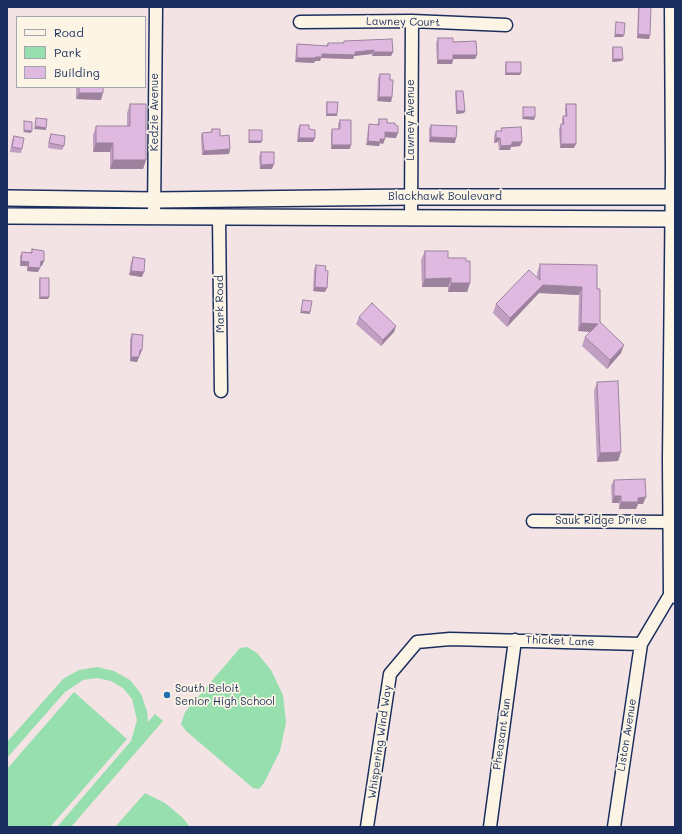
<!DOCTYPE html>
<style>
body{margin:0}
#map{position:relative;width:682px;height:834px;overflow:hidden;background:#f4e3e4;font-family:Mali,sans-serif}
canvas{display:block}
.frame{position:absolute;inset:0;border:8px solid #1b2f5e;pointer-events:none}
.legend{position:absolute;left:16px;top:16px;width:130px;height:72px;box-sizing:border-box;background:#fcf5e5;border:1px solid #a2a6af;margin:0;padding:5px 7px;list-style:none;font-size:12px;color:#1b2f5e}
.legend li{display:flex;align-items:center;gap:8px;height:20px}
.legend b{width:20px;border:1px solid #a2a6af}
</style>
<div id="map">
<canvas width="682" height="834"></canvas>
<div class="frame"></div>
<ul class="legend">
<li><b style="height:5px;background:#fcf5e5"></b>Road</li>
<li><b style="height:11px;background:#97dfae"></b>Park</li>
<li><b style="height:11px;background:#e0b9e1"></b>Building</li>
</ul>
</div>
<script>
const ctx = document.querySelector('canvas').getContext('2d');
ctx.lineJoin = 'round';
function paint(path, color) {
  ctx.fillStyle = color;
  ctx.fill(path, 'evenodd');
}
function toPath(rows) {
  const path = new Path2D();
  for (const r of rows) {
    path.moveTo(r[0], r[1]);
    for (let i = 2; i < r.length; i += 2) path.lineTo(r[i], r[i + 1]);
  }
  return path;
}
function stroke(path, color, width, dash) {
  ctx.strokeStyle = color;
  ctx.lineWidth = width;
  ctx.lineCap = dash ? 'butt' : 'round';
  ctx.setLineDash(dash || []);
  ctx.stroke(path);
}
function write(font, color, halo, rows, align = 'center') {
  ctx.font = font + ' Mali,sans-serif';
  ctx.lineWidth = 3.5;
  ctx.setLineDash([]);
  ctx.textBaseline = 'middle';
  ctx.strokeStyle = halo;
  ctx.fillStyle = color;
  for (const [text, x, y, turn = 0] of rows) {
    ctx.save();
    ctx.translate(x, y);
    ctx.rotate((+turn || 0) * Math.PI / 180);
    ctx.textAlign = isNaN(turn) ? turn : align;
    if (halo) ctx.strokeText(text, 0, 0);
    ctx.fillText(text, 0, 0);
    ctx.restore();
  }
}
paint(toPath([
 [247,647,257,653,271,670,283,695,286,723,280,751,264,783,259,789,253,788,186,731,181,724,185,712,240,648],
 [97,667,114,671,130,680,141,694,147,711,148,722,155,714,163,721,71,827,57,827,131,741,137,720,132,699,123,688,111,681,97,678,83,680,65,692,7,758,7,742,63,679,79,670],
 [74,692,127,739,50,827,9,827,7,825,7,769],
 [145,793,165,803,182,817,190,827,115,827]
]), '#97dfae');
const minor = toPath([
 [300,22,412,21,506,25],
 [154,217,156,7],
 [219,217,221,391],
 [411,219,412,21],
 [533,521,669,522],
 [670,595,669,460,672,170,671,7],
 [367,827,390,674,417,642,450,639,641,644,670,595,675,597],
 [490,827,515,640],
 [614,827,641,644]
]);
const major = toPath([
 [7,198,154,200,411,197,675,197],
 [7,216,675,219]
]);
stroke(minor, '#1b2f5e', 15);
stroke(major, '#1b2f5e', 18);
stroke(minor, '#fcf5e5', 12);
stroke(major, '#fcf5e5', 15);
paint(toPath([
 [638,7,651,7,650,35,649,39,637,38],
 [438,38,453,42,477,55,475,59,453,59,452,64,437,64,436,43],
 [344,41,393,52,391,56,372,56,372,54,354,56,353,59,321,58,320,61,315,61,314,63,295,62,296,48,297,44,326,46,328,43,343,43],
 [613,47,623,59,622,61,612,62,612,49],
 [506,62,520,75,505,75,505,64],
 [380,74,390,80,392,97,391,102,377,101,378,78],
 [76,87,103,87,101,100,76,99],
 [456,91,465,111,464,113,456,114,455,93],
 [327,102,337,116,326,116,326,104],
 [130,104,146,160,143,169,110,169,110,152,93,152,93,135,96,126,127,126,127,113],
 [566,104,574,148,560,148,559,129,561,124,562,124,562,120,563,116,565,116,565,108],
 [379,119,395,125,396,138,385,137,383,144,380,143,379,146,366,145,368,128,369,124,377,125],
 [340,120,350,149,331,149,331,134,332,129,338,129,338,124],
 [300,125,309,129,315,138,313,142,297,142,298,129],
 [431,125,455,143,429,142,429,129],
 [501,128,522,142,520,146,511,147,510,150,499,150,498,142,494,143,494,136,496,131,501,131],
 [212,129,220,136,230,149,229,154,202,155,201,137,202,133,211,132],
 [51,134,64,146,62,150,48,148,49,139],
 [14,136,22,149,21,153,10,152,12,140],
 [261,152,272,169,260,169,259,157],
 [32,249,42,266,40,265,38,272,27,271,27,266,20,266,20,256,22,252,31,252],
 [425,251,448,258,466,261,470,283,467,292,448,292,448,287,422,287,421,260],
 [133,257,142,277,129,275,131,262],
 [540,264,597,289,600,322,621,353,607,369,582,346,585,337,590,332,578,331,579,295,539,293,507,327,493,313,496,304,537,277,537,273],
 [316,265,325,292,313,291,314,269],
 [40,278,49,297,48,299,39,299,39,280],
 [359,317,396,326,394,332,381,346,356,324],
 [132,334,140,355,139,355,139,357,137,362,130,361,130,339],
 [597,382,621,452,618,461,597,462,594,391],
 [614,480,643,504,638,504,636,509,619,509,619,503,612,503,611,486]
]), '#c19fc2');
paint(toPath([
 [615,34,624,35,623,37,614,37],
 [638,34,650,35,649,39,637,38],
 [374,50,372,54,354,56,353,59,321,58,320,61,315,61,314,63,295,62,297,58,316,57,322,54,355,52],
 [374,52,393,52,391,56,372,56],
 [453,55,477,55,475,59,452,59],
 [613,59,623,59,622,61,612,62],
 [438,60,453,60,452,64,437,64],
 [506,73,521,73,520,75,505,75],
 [79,93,103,93,101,100,76,99],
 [379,97,392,97,391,102,377,101],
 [457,111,465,111,464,113,456,114],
 [327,114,337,114,337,116,326,116],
 [523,117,535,117,534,120,522,119],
 [35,126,46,128,46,130,34,129],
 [24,130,32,131,31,133,23,132],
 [385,132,398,133,396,138,384,137],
 [431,137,456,138,455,143,429,142],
 [299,138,315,138,313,142,297,142],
 [496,138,500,138,498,142,494,143],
 [380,139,385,139,383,144,380,143,379,146,366,145,368,141],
 [249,141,262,141,261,143,248,143],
 [512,142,522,142,520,146,511,147,510,150,499,150,501,146],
 [96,143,113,143,110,152,93,152],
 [561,144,576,144,574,148,560,148],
 [332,145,351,145,350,149,331,149],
 [230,149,229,154,202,155,204,151],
 [113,160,146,160,143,169,110,169],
 [274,164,272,169,260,169,261,165],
 [21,261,29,262,27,266,20,266],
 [41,261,44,261,42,266,39,265],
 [28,267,40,268,38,272,27,271],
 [131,271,144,272,142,277,129,275],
 [451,278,448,287,422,287,425,279],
 [451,283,470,283,467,292,448,292],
 [543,285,582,287,579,295,539,293,507,327,510,318],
 [315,287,327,288,325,292,313,291],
 [40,297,49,297,48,299,39,299],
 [301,311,310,312,310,314,300,313],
 [581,323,598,324,594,332,578,331],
 [396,326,394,332,381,346,383,340],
 [624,345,621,353,607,369,610,360],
 [140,350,142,350,140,355,138,355],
 [131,357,139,357,137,362,130,361],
 [621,452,618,461,597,462,600,453],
 [614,496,621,496,619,503,612,503],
 [646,497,643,504,638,504,636,509,619,509,621,502,638,498]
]), '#9d829e');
const building = toPath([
 [639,7,651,7,650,35,638,34,639,7],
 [616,22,625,23,624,35,615,34,616,22],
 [438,38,453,38,453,42,476,41,477,55,453,55,453,60,438,60,438,38],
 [392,39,393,52,374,52,374,50,355,52,355,55,322,54,322,57,316,57,315,58,297,58,297,44,328,46,328,43,344,43,344,41,392,39],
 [613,47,622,47,623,59,613,59,613,47],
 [506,62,521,62,521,73,506,73,506,62],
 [380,74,390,74,390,80,393,80,392,97,379,97,380,74],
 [79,87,103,87,103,93,79,93,79,87],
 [456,91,463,91,465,111,457,111,456,91],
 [327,102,338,102,337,114,327,114,327,102],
 [130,104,146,104,146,160,113,160,113,143,96,143,96,126,130,126,130,104],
 [566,104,576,104,576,144,561,144,561,124,564,124,563,116,567,116,566,104],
 [523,107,535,107,535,117,523,117,523,107],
 [36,118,47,119,46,128,35,126,36,118],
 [379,119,387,119,387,123,395,123,395,125,398,126,398,133,385,132,385,139,380,139,380,142,368,141,369,124,379,125,379,119],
 [340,120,351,120,351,145,332,145,332,129,340,129,340,120],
 [24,121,32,122,32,131,24,130,24,121],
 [300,125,309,125,309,129,315,130,315,138,299,138,300,125],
 [431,125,457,126,456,138,431,137,431,125],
 [521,127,522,142,512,142,512,145,501,146,500,138,496,138,496,131,502,131,501,128,521,127],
 [212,129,220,129,220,136,229,135,230,149,204,151,202,133,212,132,212,129],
 [249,130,262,130,262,141,249,141,249,130],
 [51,134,65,136,64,146,49,143,51,134],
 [14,136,24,138,22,149,12,147,14,136],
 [261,152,274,152,274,164,261,165,261,152],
 [32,249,44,251,44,261,41,261,40,268,28,267,29,262,21,261,22,252,32,253,32,249],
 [425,251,448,251,448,258,466,258,466,261,470,261,470,283,451,283,451,278,425,279,425,251],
 [133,257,145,259,144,272,131,271,133,257],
 [540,264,597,265,597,289,600,289,600,322,624,345,610,360,585,337,598,324,581,323,582,287,543,285,510,318,496,304,529,270,540,280,540,264],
 [316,265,326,266,325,270,328,271,327,288,315,287,316,265],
 [40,278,49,278,49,297,40,297,40,278],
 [303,300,312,301,310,312,301,311,303,300],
 [372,303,396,326,383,340,359,317,372,303],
 [132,334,143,335,142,350,140,350,139,357,131,357,132,334],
 [618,381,621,452,600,453,597,382,618,381],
 [645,479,646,497,638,498,638,502,621,502,621,496,614,496,614,480,645,479]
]);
paint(building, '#e0b9e1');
stroke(building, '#9d829e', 1);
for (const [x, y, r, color] of [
 [167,695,4,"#1f6fb2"]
]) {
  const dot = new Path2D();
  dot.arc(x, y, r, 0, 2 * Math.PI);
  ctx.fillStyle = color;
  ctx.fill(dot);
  stroke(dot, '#fcf5e5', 1.5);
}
write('11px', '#1b2f5e', '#fcf5e5', [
 ["Lawney Court",403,22,1],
 ["Kedzie Avenue",155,112,-90],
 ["Lawney Avenue",411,120,-90],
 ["Blackhawk Boulevard",445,197],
 ["Mark Road",220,304,-91],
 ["Sauk Ridge Drive",601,521],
 ["Thicket Lane",560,641,2],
 ["Pheasant Run",502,734,-82],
 ["Liston Avenue",627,735,-81],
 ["Whispering Wind Way",380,742,-82]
]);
write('11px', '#1b2f5e', '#fcf5e5', [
 ["South Beloit",175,689],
 ["Senior High School",175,702]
], 'left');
</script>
